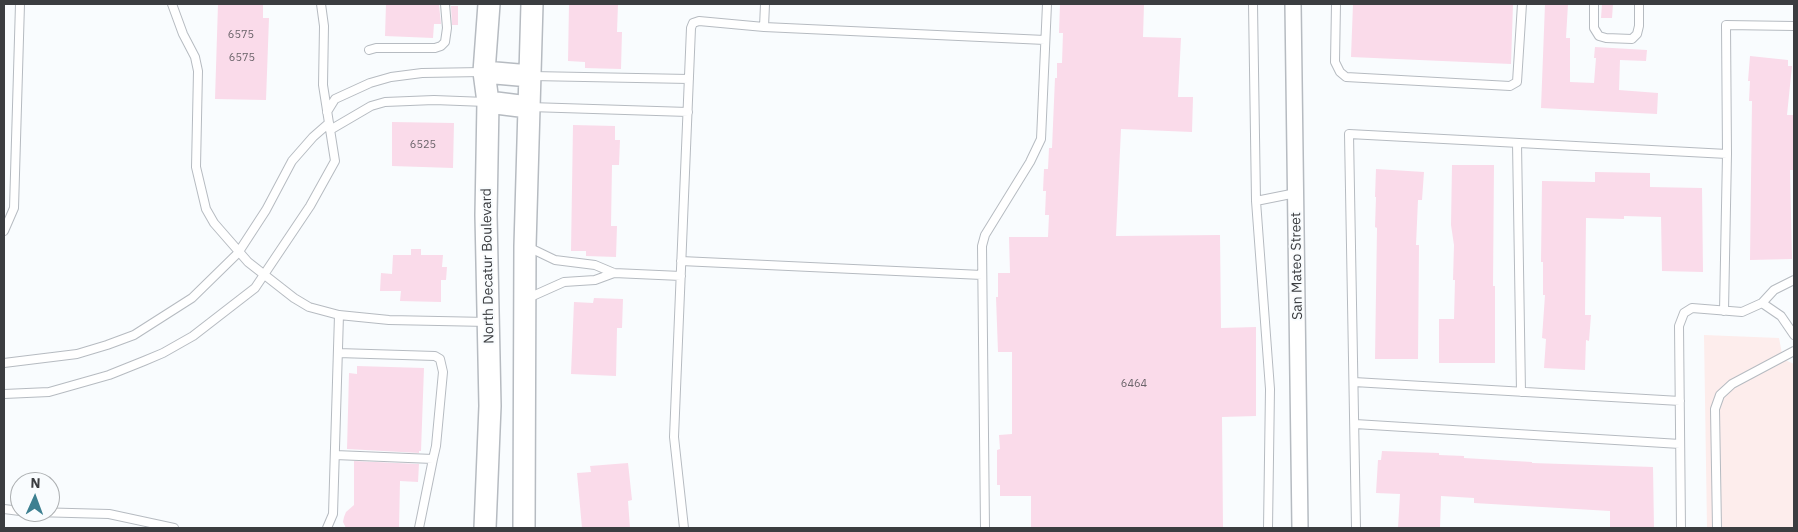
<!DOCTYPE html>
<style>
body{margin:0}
#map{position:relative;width:1798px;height:532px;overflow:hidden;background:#f9fcfe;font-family:"IBM Plex Sans",sans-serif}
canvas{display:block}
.frame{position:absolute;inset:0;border:5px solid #3b3d40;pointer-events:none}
.north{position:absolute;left:10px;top:472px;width:50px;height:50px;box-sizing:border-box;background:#f9fcfe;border:1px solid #adb0b2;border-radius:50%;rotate:2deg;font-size:14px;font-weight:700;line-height:20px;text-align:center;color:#3b3d40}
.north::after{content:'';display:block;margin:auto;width:18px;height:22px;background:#3d8091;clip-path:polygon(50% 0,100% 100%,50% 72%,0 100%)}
</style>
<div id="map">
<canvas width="1798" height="532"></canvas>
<div class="frame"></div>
<div class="north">N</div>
</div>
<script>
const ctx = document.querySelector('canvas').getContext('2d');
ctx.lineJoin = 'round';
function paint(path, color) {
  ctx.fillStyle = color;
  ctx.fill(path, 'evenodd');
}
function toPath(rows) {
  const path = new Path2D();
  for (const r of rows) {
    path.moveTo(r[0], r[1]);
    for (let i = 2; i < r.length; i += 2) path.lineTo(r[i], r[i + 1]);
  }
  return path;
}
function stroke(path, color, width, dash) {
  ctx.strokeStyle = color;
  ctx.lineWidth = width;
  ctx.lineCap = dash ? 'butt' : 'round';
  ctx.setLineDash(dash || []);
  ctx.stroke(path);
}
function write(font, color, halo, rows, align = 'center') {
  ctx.font = font + ' "IBM Plex Sans",sans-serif';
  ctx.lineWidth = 4;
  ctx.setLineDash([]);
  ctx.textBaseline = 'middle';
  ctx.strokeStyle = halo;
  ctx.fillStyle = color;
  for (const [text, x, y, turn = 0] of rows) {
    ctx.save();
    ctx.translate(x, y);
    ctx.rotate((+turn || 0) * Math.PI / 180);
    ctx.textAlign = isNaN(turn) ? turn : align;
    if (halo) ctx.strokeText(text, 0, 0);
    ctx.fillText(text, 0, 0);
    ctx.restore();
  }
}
paint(toPath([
 [1704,335,1779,338,1783,359,1794,364,1794,528,1707,528]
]), '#fdedec');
paint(toPath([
 [218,4,263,4,263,18,269,18,266,100,215,99],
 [386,4,435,4,435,5,439,5,441,24,434,24,433,38,385,36],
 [569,4,618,4,617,32,622,32,621,69,585,68,585,62,568,61],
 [1060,4,1144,4,1143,37,1181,38,1178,97,1193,97,1192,132,1121,129,1116,236,1220,235,1221,328,1256,327,1256,416,1222,417,1223,528,1031,528,1031,496,1000,496,1000,485,997,485,997,450,1000,449,999,435,1012,434,1012,352,998,352,996,297,998,297,998,273,1010,273,1009,237,1048,237,1049,215,1045,215,1046,191,1043,191,1044,169,1048,169,1049,148,1052,148,1055,78,1057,78,1057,63,1062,63,1063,33,1059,33],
 [1353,4,1513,4,1511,64,1351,57],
 [1545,4,1568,4,1566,38,1570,38,1570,82,1594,83,1596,58,1594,58,1595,47,1647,50,1646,61,1620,60,1619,90,1658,93,1657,114,1541,108],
 [1602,4,1613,4,1612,18,1601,18],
 [451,6,458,6,458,25,452,25],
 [1750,56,1788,60,1788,66,1792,66,1787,115,1794,115,1794,170,1790,170,1792,259,1750,260,1752,101,1749,101,1750,81,1748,81],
 [392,122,454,123,453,168,392,166],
 [573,125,615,126,615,140,620,140,619,165,612,165,611,226,617,226,616,257,586,256,586,251,571,251],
 [1452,165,1494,165,1493,286,1495,286,1495,363,1439,363,1439,319,1454,319,1455,280,1453,280,1454,245,1451,225],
 [1376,169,1424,172,1422,200,1418,200,1416,245,1419,245,1418,359,1375,359,1377,228,1375,227,1376,197,1375,197],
 [1595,172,1650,173,1650,187,1702,188,1703,272,1662,271,1661,217,1624,216,1624,219,1586,218,1585,315,1591,315,1589,341,1586,340,1585,370,1544,368,1546,339,1542,338,1545,295,1543,295,1543,262,1541,262,1542,181,1595,182],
 [411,249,421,249,421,255,443,255,442,267,447,267,446,280,441,280,441,302,400,301,401,291,380,291,381,273,392,274,393,255,411,255],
 [594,298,623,299,622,328,617,328,616,376,571,374,574,302,593,303],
 [357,366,424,368,421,451,419,451,419,453,347,449,349,373,357,374],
 [1382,451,1439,453,1439,455,1464,456,1464,458,1532,462,1532,463,1653,467,1654,528,1610,528,1610,511,1474,503,1474,498,1441,496,1440,528,1398,528,1400,494,1376,493,1378,460,1381,460],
 [354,461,419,464,418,482,400,481,399,528,346,528,343,522,344,517,346,512,354,505],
 [628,463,632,500,628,501,630,528,582,528,577,473,591,472,590,466]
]), '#fadbea');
const lane = toPath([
 [172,4,183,34,195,57,198,71,196,167,206,209,214,223,248,262,294,298,309,307,339,315,389,320,488,322],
 [1253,4,1256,201,1270,389,1268,528],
 [1336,4,1335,62,1340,72,1346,77,1510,86,1517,82,1522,4],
 [1594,4,1594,28,1599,36,1606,38,1632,39,1637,34,1639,26,1639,4],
 [764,27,1045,40],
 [369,50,376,48,435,48,441,46,445,42,447,28,445,4],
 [532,76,689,79],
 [530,107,688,112],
 [327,112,335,99,370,83,391,77,422,73,482,72],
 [330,130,371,106,385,102,434,100,486,102],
 [1517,143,1521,392],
 [1256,201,1296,193],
 [4,231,14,208,20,4],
 [528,247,555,260,595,265,614,273,681,276],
 [681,261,982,275],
 [526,299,564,282,595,280,614,273],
 [1762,303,1781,316,1794,335],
 [1724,311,1727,154,1726,25,1794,26],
 [4,363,77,354,107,345,134,335,192,298,238,253,266,210,292,161,313,137,329,123],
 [1354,382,1680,401],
 [4,394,49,392,109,375,144,361,163,353,193,336,255,288,310,206,335,161,323,85,324,26,321,4],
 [1355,424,1680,444],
 [335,455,433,459,436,446,443,372,440,359,435,356,338,353],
 [4,509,20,511],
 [34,512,109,514,174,528],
 [327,528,333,514,339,315],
 [419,528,433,459],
 [684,528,674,437,691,28,693,23,699,21,764,27,765,4],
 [985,528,982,246,985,235,1030,162,1041,139,1047,4],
 [1356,528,1349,134,1727,154],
 [1681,528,1679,326,1684,313,1692,308,1742,312,1762,303,1774,290,1794,280],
 [1717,528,1715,409,1720,395,1732,384,1794,351]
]);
const street = toPath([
 [1293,4,1300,528]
]);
const secondary = toPath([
 [484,72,530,76],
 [488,102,528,107],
 [485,528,490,406,486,215,488,102,484,72,489,4],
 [524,528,525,246,532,4]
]);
stroke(lane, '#b6bbc1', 10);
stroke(street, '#b6bbc1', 18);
stroke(secondary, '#b6bbc1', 24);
stroke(lane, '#fff', 8);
stroke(street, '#fff', 15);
stroke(secondary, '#fff', 21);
write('11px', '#6b646a', null, [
 ["6575",241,35],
 ["6575",242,58],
 ["6525",423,145],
 ["6464",1134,384]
]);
write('14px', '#3b3d40', '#f9fcfe', [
 ["North Decatur Boulevard",488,266,-91],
 ["San Mateo Street",1297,266,-91]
]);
</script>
